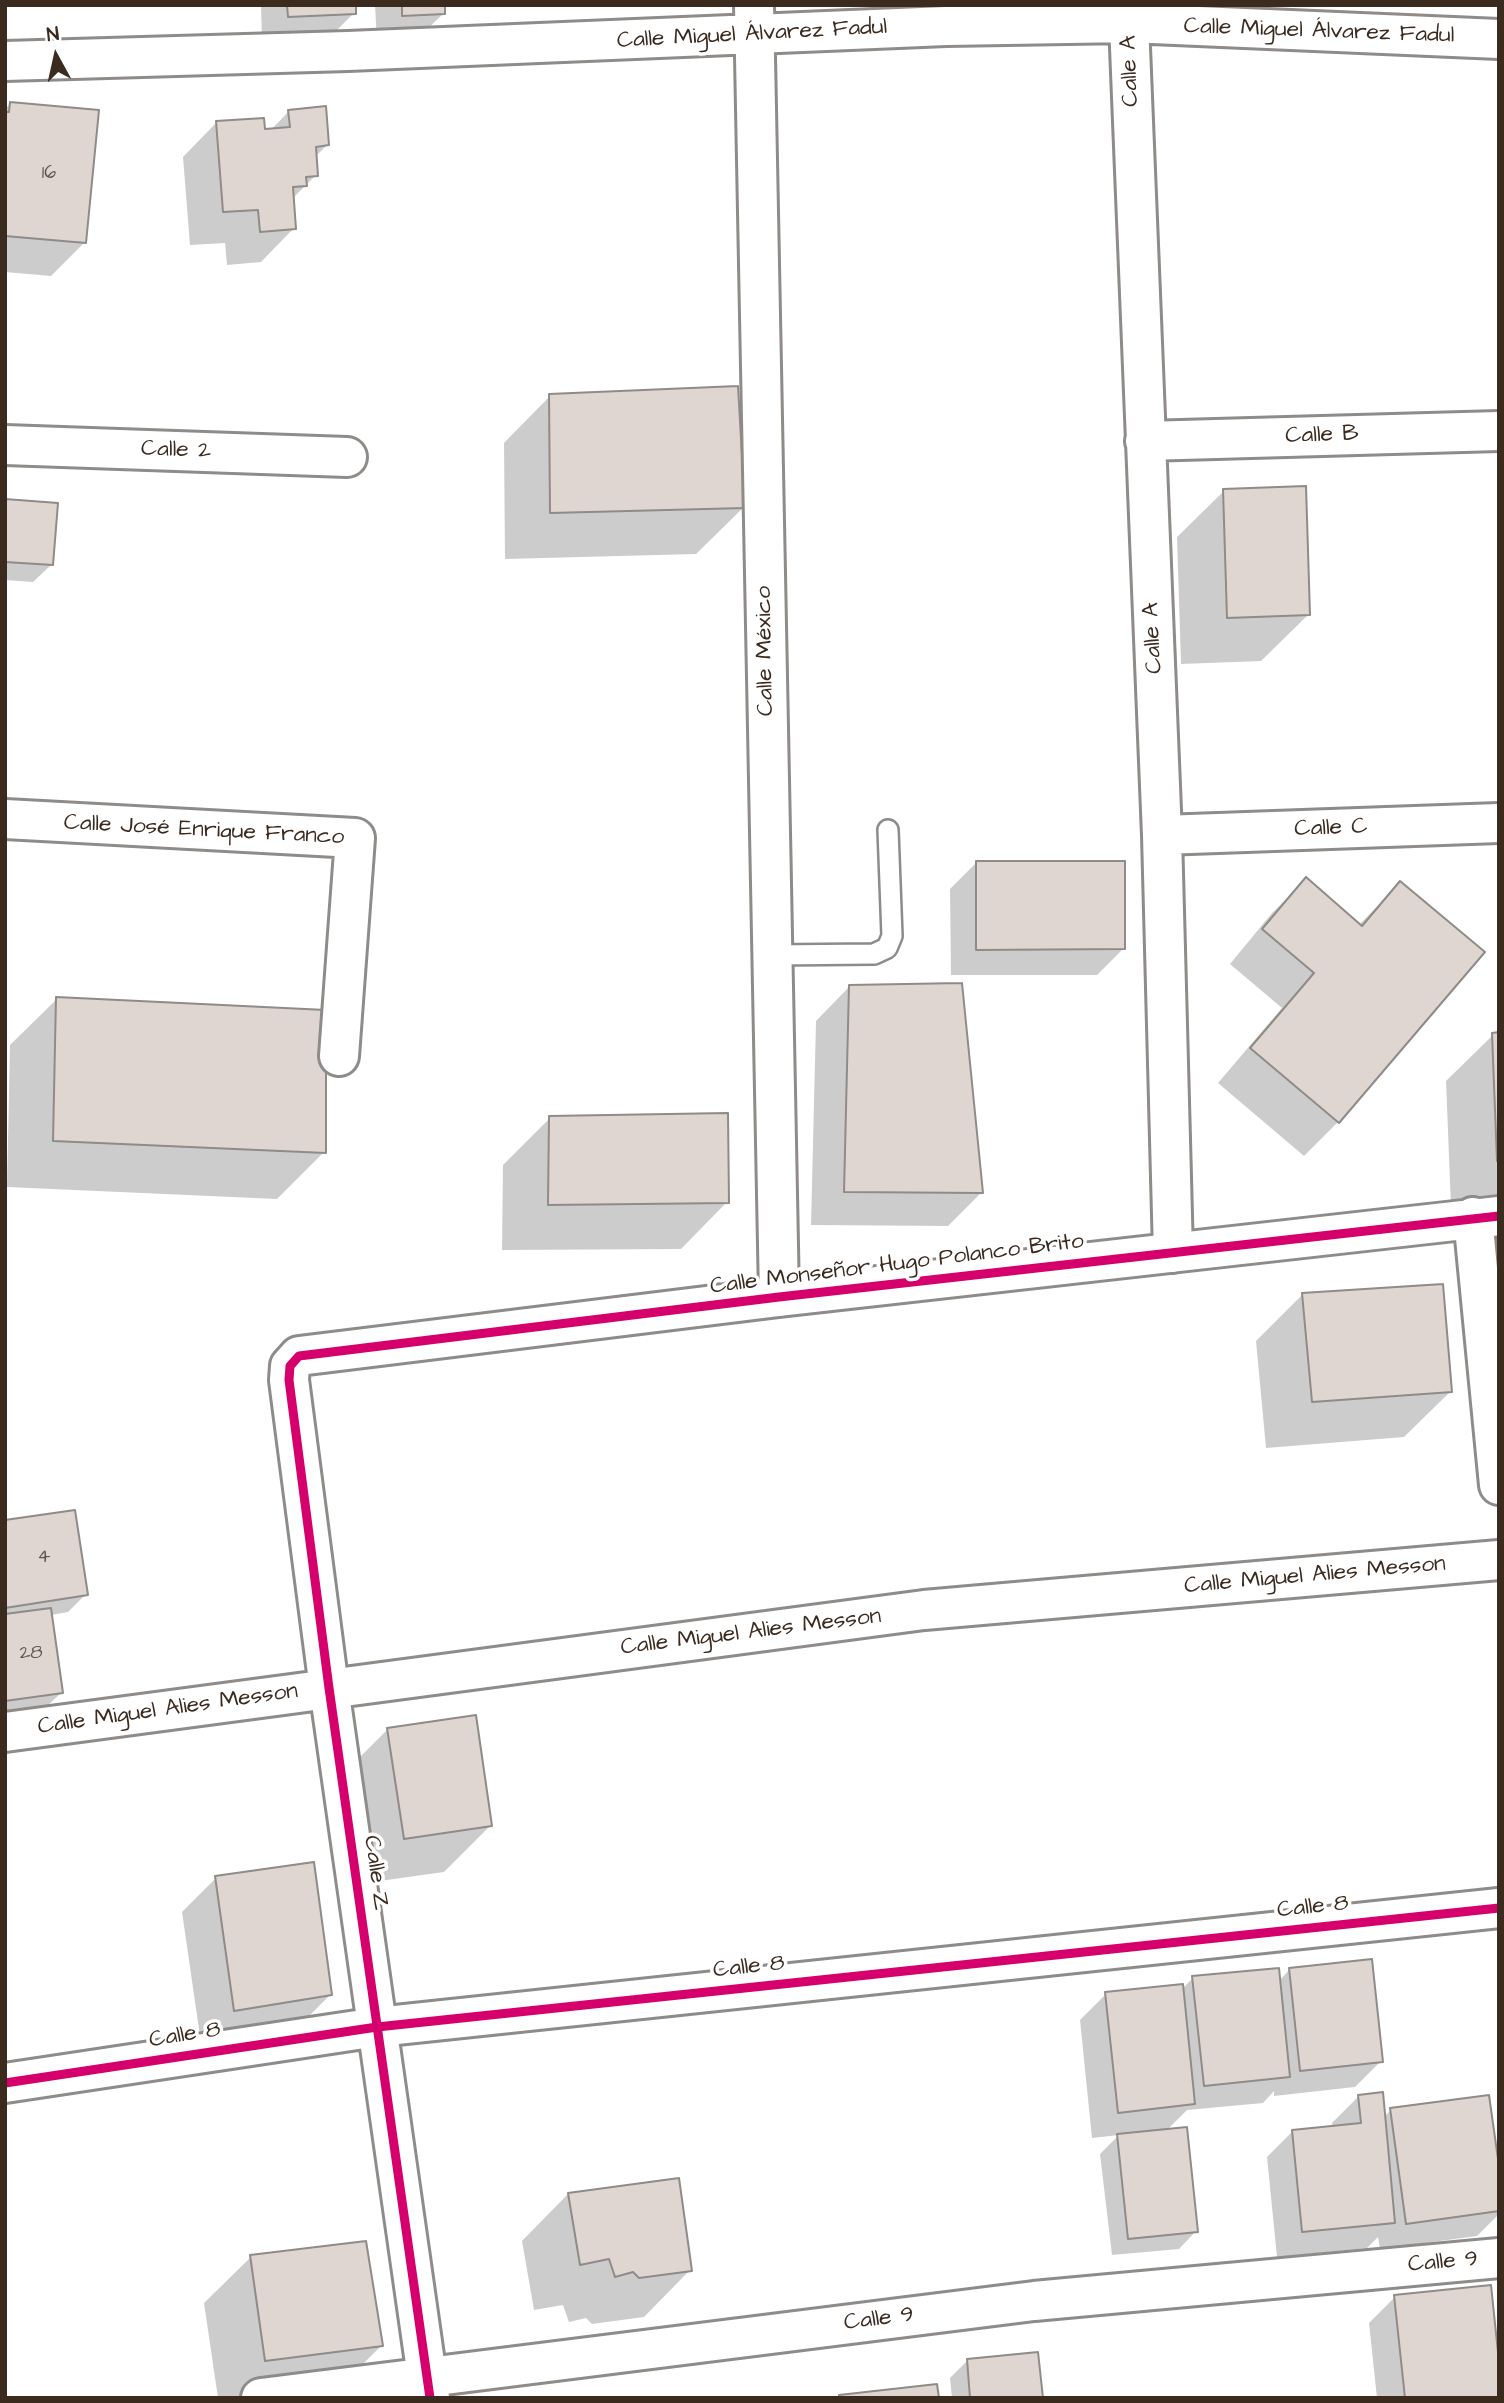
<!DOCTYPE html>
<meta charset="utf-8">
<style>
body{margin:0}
#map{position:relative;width:1504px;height:2403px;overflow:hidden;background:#fff;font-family:"Architects Daughter",sans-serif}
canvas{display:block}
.frame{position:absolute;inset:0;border:7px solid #3b2a1e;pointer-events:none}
.north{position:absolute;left:21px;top:21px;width:70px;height:70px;-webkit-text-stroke:5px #fff;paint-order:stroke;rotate:352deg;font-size:19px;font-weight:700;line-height:28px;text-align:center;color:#3b2a1e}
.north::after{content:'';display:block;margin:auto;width:24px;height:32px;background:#3b2a1e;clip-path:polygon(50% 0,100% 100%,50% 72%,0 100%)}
</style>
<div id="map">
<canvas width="1504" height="2403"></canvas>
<div class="frame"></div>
<div class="north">N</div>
</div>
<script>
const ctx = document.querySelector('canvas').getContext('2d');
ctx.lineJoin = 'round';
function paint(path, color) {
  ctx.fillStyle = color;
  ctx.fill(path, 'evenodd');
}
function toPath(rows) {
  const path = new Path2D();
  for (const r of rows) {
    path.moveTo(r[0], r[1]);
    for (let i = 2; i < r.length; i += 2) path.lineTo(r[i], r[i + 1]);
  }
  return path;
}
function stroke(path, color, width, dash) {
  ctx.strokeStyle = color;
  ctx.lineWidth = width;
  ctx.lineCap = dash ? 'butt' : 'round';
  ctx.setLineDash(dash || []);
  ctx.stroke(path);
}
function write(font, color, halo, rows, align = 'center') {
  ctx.font = font + ' "Architects Daughter",sans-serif';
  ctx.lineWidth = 7;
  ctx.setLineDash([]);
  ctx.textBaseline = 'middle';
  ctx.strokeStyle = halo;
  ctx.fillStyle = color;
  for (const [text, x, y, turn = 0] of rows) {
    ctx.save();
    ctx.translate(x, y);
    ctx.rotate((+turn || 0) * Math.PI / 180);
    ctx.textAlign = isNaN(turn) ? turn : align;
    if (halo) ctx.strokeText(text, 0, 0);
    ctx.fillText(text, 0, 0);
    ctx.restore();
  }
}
paint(toPath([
 [261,5,354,5,354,13,328,39,262,43],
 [375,5,443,5,444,13,417,39,377,42],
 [10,104,85,242,51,276,5,272,5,109],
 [289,111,327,145,315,157,316,175,292,199,294,228,261,262,227,265,225,243,190,245,183,157,216,123,270,131],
 [550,396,743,508,696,554,505,559,504,443],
 [1224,491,1308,615,1261,661,1181,664,1177,537],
 [5,500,51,565,33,582,5,580],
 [976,863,1123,949,1097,975,951,975,950,889],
 [1306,880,1359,925,1400,883,1483,952,1338,1122,1304,1156,1218,1083,1282,1008,1230,964,1272,913],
 [849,987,982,1192,948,1226,811,1225,816,1021],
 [57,999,324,1152,277,1199,7,1187,10,1045],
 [1499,1034,1499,1201,1451,1207,1446,1081,1493,1035],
 [550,1118,727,1202,681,1249,502,1250,503,1165],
 [1303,1294,1451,1391,1404,1437,1266,1448,1256,1341],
 [5,1522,86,1594,68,1612,51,1615,61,1693,43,1710,5,1715],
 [388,1729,490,1826,444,1872,358,1884,341,1776],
 [216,1878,331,1994,297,2028,201,2043,182,1912],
 [1290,1969,1381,2061,1355,2087,1274,2096,1274,2091,1263,2103,1187,2110,1166,2131,1196,2231,1179,2249,1112,2255,1100,2154,1119,2135,1092,2138,1080,2020,1106,1994,1182,1989,1193,1978,1279,1981],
 [1358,2097,1383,2118,1391,2110,1499,2179,1499,2214,1477,2236,1380,2249,1378,2237,1367,2248,1277,2257,1267,2157,1293,2131,1333,2127,1332,2123],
 [568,2194,690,2270,644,2317,592,2324,586,2318,569,2322,563,2305,534,2310,522,2241],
 [251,2257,381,2346,335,2392,289,2398,218,2398,204,2303],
 [1395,2297,1499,2398,1377,2398,1369,2323],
 [967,2361,1041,2398,952,2398,950,2378]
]), '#0003');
const building = toPath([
 [287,5,356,5,356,14,288,17,287,5],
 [402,5,445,5,445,14,402,16,402,5],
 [10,102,99,110,86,243,5,236,5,112,9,112,10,102],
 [326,106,329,145,316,147,318,176,306,177,307,186,293,187,296,229,260,232,258,210,223,212,216,121,264,118,265,129,290,127,288,110,326,106],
 [738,386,745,508,550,513,549,394,738,386],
 [1306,486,1310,615,1227,618,1223,489,1306,486],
 [5,499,58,503,53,565,5,562,5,499],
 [976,861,1125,861,1125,949,976,950,976,861],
 [1306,877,1362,926,1400,881,1485,952,1339,1123,1250,1048,1314,973,1262,929,1306,877],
 [962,983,983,1193,844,1192,849,985,962,983],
 [56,997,326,1010,326,1153,53,1141,56,997],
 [1499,1032,1499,1161,1497,1161,1492,1033,1499,1032],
 [728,1113,729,1203,548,1205,549,1116,728,1113],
 [1443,1284,1452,1392,1312,1402,1302,1293,1443,1284],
 [75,1510,88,1595,5,1608,5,1520,75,1510],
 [51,1608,63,1693,5,1701,5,1614,51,1608],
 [476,1715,492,1826,404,1839,387,1728,476,1715],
 [314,1862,332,1995,234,2011,215,1876,314,1862],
 [1372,1959,1383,2062,1300,2071,1289,1968,1372,1959],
 [1279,1968,1290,2077,1204,2086,1192,1976,1279,1968],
 [1183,1984,1195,2104,1118,2113,1105,1992,1183,1984],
 [1383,2092,1395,2223,1302,2232,1292,2130,1361,2123,1358,2095,1383,2092],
 [1489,2095,1499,2166,1499,2211,1406,2224,1390,2108,1489,2095],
 [1187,2127,1198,2232,1128,2239,1117,2134,1187,2127],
 [679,2178,692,2271,639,2278,633,2272,615,2277,609,2259,580,2265,568,2193,679,2178],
 [366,2241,383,2346,265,2361,250,2255,366,2241],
 [1491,2285,1499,2362,1499,2398,1405,2398,1394,2295,1491,2285],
 [1038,2352,1043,2398,970,2398,967,2359,1038,2352],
 [937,2384,939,2398,839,2398,839,2395,937,2384]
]);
paint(building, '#e0d6d1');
stroke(building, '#8e8b88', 2);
const service = toPath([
 [772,955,874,954,887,948,892,936,888,830]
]);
const minor = toPath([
 [754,5,779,1297],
 [1129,23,1162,835,1173,1253],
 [5,61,348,51,946,26,1129,23,1499,39],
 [1145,441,1499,431],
 [5,445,347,457],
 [5,819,355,838,339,1056],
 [1162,835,1499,823],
 [1473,1217,1499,1485],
 [5,1732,924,1610,1499,1560],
 [5,2083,377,2027,1499,1908],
 [261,2398,1034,2301,1499,2258],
 [430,2398,329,1688,289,1380,290,1366,299,1356,779,1297,1499,1216]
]);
stroke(service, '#8e8b88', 24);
stroke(minor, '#8e8b88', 44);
stroke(service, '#fff', 19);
stroke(minor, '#fff', 38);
stroke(toPath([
 [5,2083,377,2027,1499,1908],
 [430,2398,329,1688,289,1380,290,1366,299,1356,779,1297,1499,1216]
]), '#d6006c', 9);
write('19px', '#64554b', null, [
 ["16",49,174],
 ["4",44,1558],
 ["28",31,1654]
]);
write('23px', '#3b2a1e', '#fff', [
 ["Calle Miguel Álvarez Fadul",1319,32,2],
 ["Calle Miguel Álvarez Fadul",752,35,-3],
 ["Calle A",1131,71,-92],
 ["Calle B",1322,436,-2],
 ["Calle 2",176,451,2],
 ["Calle A",1154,638,-93],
 ["Calle México",766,651,-91],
 ["Calle C",1331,829,-2],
 ["Calle José Enrique Franco",204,831,3],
 ["Calle Monseñor Hugo Polanco Brito",897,1265,-7],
 ["Calle Miguel Alies Messon",1315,1576,-5],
 ["Calle Miguel Alies Messon",751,1633,-7],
 ["Calle Miguel Alies Messon",168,1710,-8],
 ["Calle Z",375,1873,82],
 ["Calle 8",1313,1908,-6],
 ["Calle 8",749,1968,-6],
 ["Calle 8",185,2036,-9],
 ["Calle 9",1443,2263,-5],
 ["Calle 9",879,2320,-7]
]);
</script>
